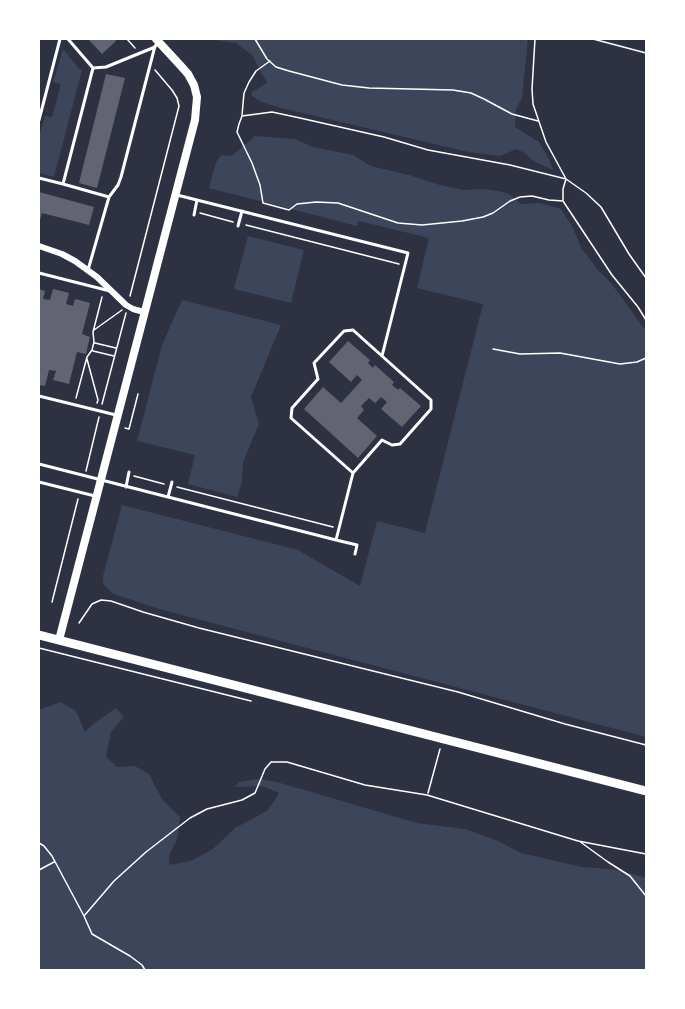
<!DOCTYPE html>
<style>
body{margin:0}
#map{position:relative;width:685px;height:1009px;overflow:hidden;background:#2d3142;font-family:Barlow,sans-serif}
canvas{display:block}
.frame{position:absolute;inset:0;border:40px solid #fff;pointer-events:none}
</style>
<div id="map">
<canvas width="685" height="1009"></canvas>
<div class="frame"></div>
</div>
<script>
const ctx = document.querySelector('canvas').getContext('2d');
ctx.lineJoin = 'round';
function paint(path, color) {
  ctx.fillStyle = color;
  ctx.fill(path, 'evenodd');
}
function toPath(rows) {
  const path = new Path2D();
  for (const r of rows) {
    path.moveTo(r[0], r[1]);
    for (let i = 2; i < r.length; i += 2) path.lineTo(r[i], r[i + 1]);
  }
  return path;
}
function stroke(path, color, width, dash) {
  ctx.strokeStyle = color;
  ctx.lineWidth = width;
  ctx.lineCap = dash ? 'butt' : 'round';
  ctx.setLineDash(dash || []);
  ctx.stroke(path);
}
paint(toPath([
 [208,39,528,39,522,98,516,109,515,127,539,142,550,161,553,170,535,162,523,152,516,149,500,156,468,152,277,107,260,101,251,95,252,92,267,83,252,55,236,43],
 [63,49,79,69,82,70,54,177,39,173,39,137,45,116,52,117,61,84,53,82],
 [255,136,295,139,313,147,353,155,371,166,409,175,440,185,463,190,484,189,503,192,509,194,521,204,540,203,561,209,572,226,582,249,598,270,611,283,646,331,646,737,159,609,114,594,108,589,103,583,103,576,122,505,298,550,360,586,377,521,425,533,483,304,417,288,429,238,359,221,357,226,209,188,216,162,221,155,232,156],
 [248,236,304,250,291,303,234,289],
 [182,300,281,325,251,397,259,424,243,462,242,482,237,497,188,484,195,455,137,441,162,345],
 [60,702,76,711,85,732,96,722,116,708,124,717,111,732,106,757,117,767,135,766,149,774,162,799,180,817,177,840,170,853,169,865,191,861,213,849,236,827,249,821,268,810,279,793,262,786,235,787,239,782,259,779,277,782,417,823,465,829,496,840,521,853,582,867,619,870,646,878,646,970,39,970,39,710]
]), '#3c4559');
paint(toPath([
 [88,39,114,39,116,41,102,54],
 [106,74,125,78,97,188,79,183],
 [39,192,94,207,89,225,42,213,39,223],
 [39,289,45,291,43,299,50,300,53,289,69,293,66,304,73,306,75,299,90,303,82,334,90,337,88,345,86,354,77,352,69,384,53,380,56,371,49,370,45,386,39,385],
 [348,341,370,360,368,363,373,368,375,365,394,382,392,385,398,390,400,388,421,406,402,427,381,409,387,402,381,397,375,403,369,398,361,406,364,410,357,418,377,436,358,458,304,409,323,387,341,403,362,380,357,375,351,382,329,362]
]), '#626471');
stroke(toPath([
 [127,39,135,48],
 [255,39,267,59,276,67,289,71,342,85,369,88,453,90,471,93,484,99,512,114,538,121],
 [535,39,532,89,533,104,546,142,566,179,586,193,601,207,629,254,646,278],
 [593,39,646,53],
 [242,115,244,93,249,82,256,71,270,61],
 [563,201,549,200,532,196,520,197,510,201,493,213,483,217,462,221,422,225,398,223,338,203,316,202,297,204,289,210,263,203,260,185,252,163,237,132,239,124,242,116,272,112,300,118,384,137,428,150,510,165,566,179,563,189,563,201,612,275,638,307,646,320],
 [200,213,233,222],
 [246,225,399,264],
 [130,296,179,106,177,98,172,90,155,70],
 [94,330,122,310],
 [95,343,116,348],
 [493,349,520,354,560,353,620,364,637,362,646,358],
 [93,351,114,356],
 [87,359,98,400,97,403],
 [76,398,87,357,92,350,94,342,93,332,102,297],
 [102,404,126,313],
 [125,428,129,429,138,394],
 [86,471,99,417],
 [134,476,164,484],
 [177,487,333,527],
 [52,602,78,499],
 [79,623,92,604,101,600,111,601,143,612,199,628,458,692,565,724,646,745],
 [39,648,251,701],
 [428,793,440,749],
 [579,841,608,862,630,876,646,896],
 [39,843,44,846,52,856,84,916,92,934,130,956,142,965,145,970],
 [39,870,54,862],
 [84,916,114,881,146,852,190,818,207,809,242,800,255,793,265,769,271,762,287,762,365,785,427,795,578,841,646,854]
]), '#fff', 1.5);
stroke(toPath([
 [68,39,93,68,106,67,155,47],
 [39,120,60,39],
 [39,178,63,184,93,68],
 [63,184,109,197],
 [177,195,408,253,382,356],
 [194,215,197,200],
 [238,226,242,211],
 [88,270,109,197,118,185,121,177,155,46,158,44],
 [39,273,110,291],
 [353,330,431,400,431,409,400,444,392,445,382,440,353,473,291,418,292,408,318,379,314,363,344,331,353,330],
 [39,396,116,415],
 [39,464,336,540,353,473],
 [39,482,95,496],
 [126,487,129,472],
 [168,497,172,482],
 [336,540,357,545,355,554]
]), '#fff', 3);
stroke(toPath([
 [39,246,62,254,75,261,97,277,126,305,133,309,144,312]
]), '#fff', 6);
stroke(toPath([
 [59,640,195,120,197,97,194,85,188,74,180,65,156,39]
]), '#fff', 8);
stroke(toPath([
 [39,635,646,791]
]), '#fff', 9);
</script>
